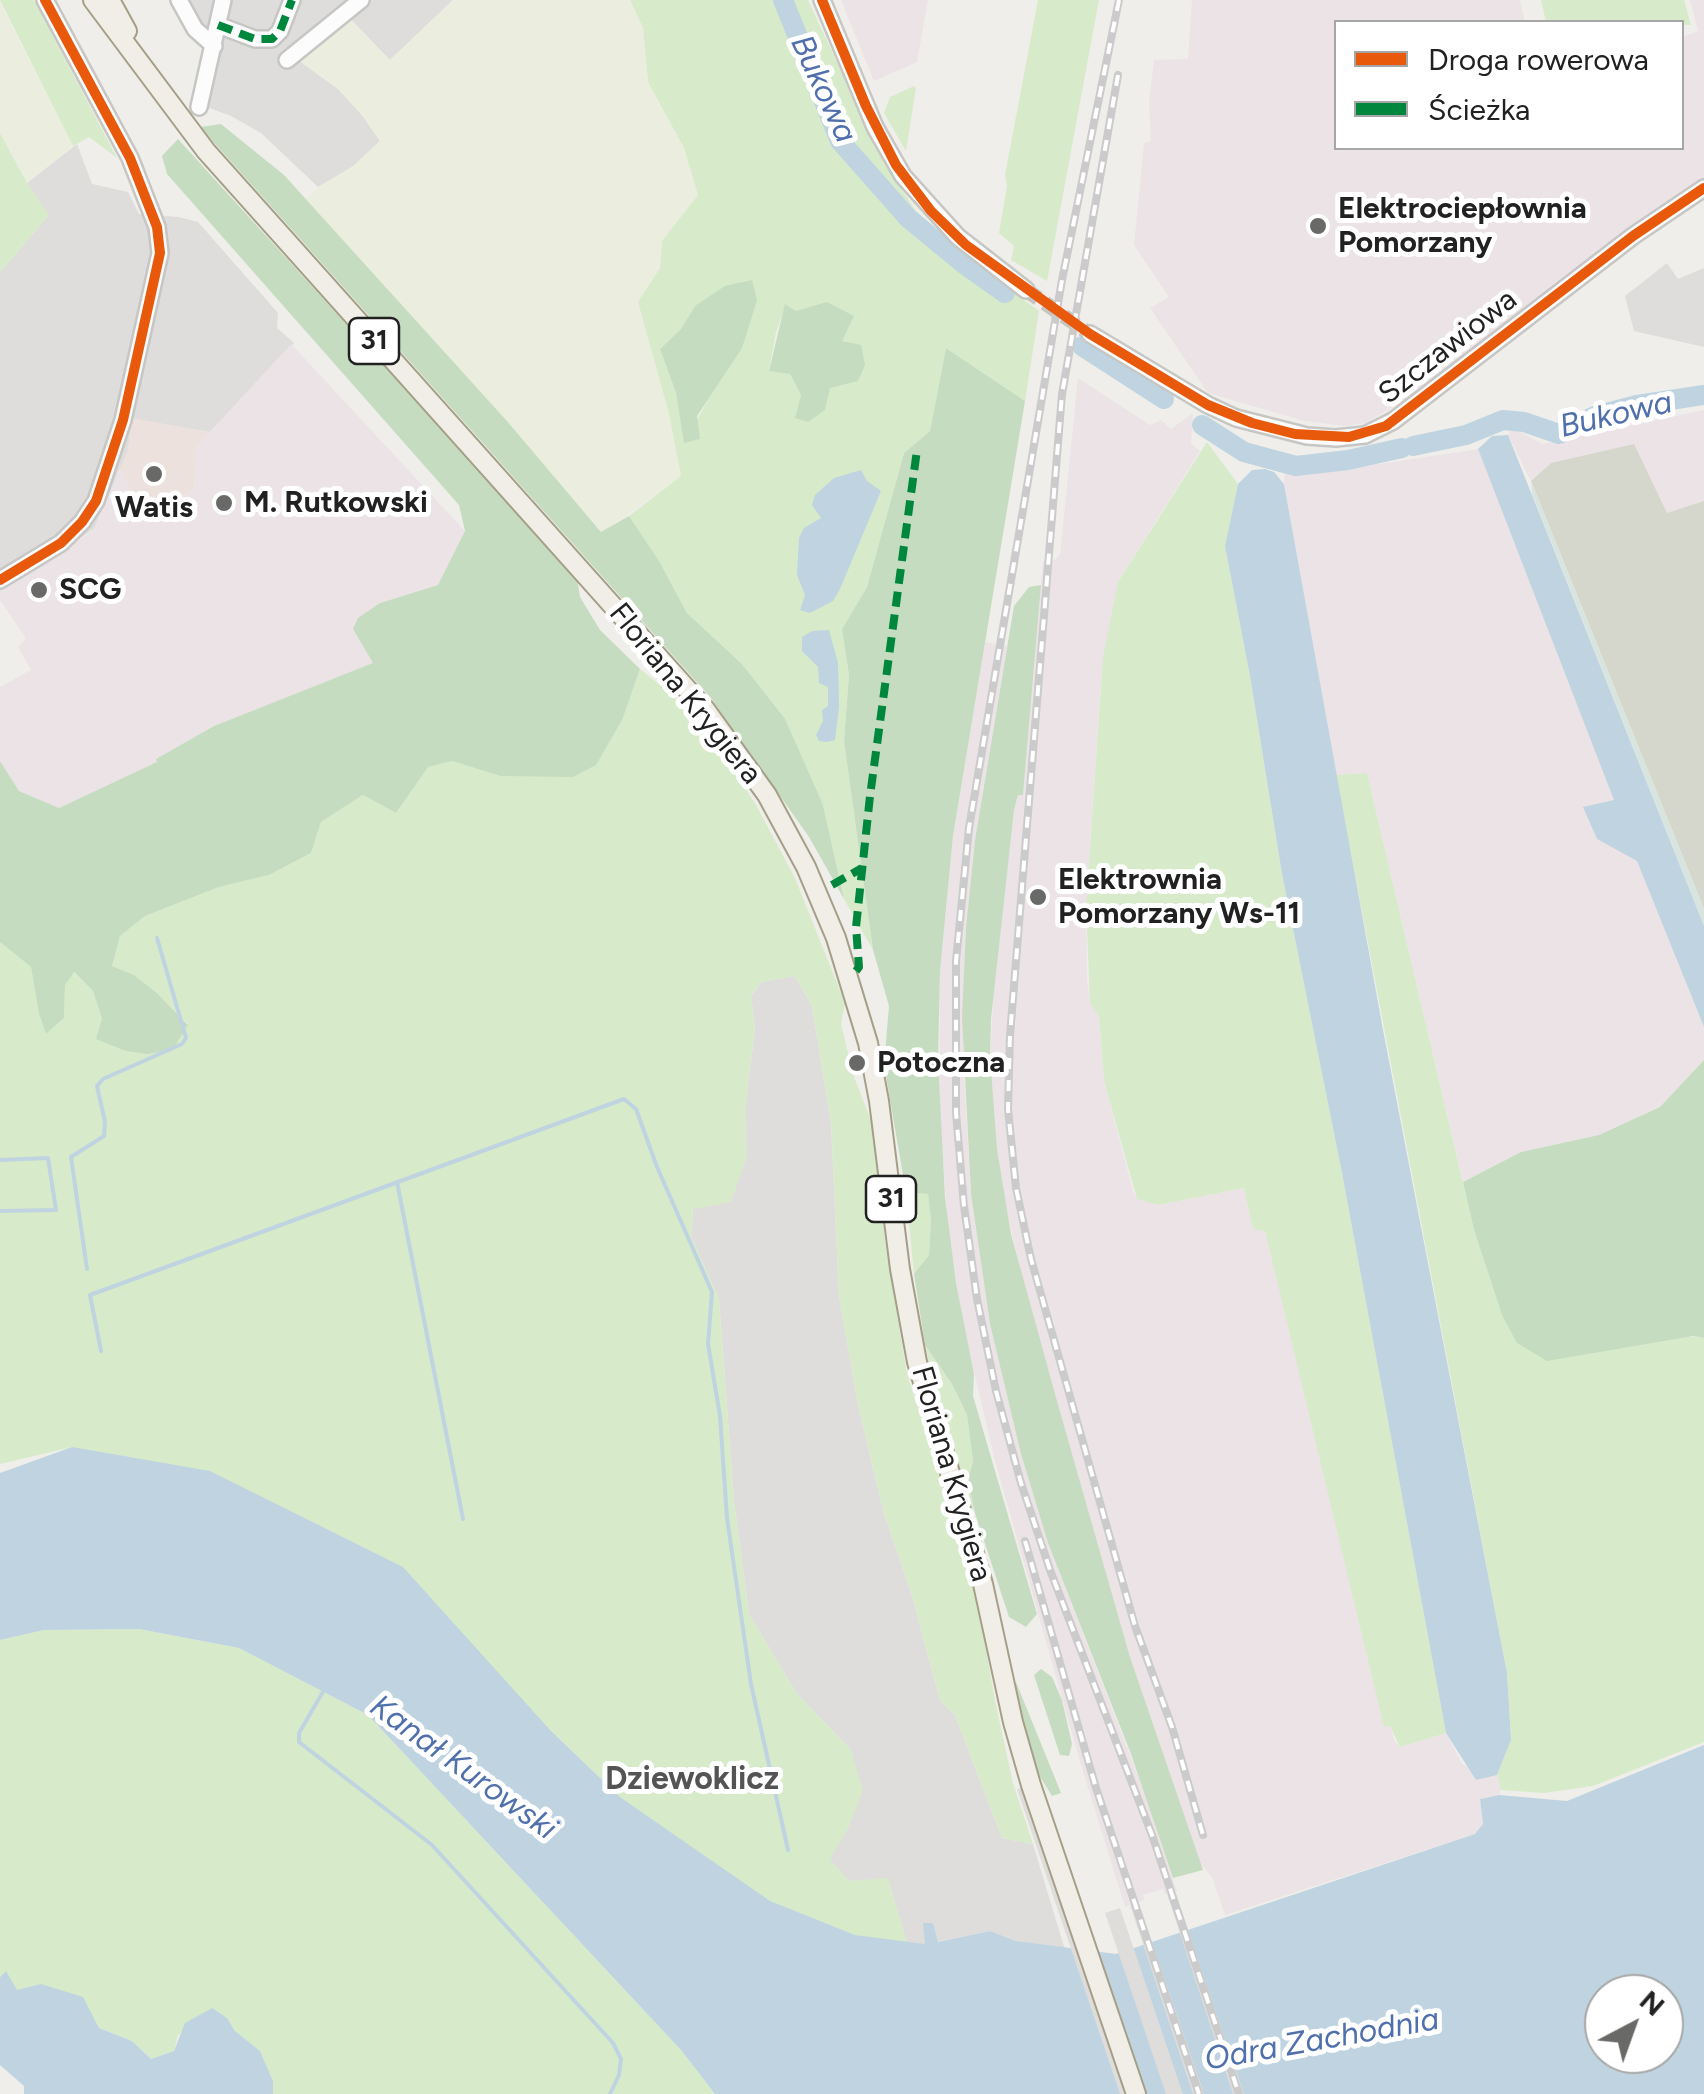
<!DOCTYPE html>
<meta charset="utf-8">
<style>
body{margin:0}
#map{position:relative;width:1704px;height:2094px;overflow:hidden;background:#efeeea;font-family:Figtree,sans-serif}
canvas{display:block}
.legend{position:absolute;left:1334px;top:20px;width:350px;height:130px;box-sizing:border-box;background:#fff;border:2px solid #a6a6a6;margin:0;padding:12px 18px;list-style:none;font-size:30px;color:#212121}
.legend li{display:flex;align-items:center;gap:20px;height:50px}
.legend b{width:50px;border:2px solid #a6a6a6}
.north{position:absolute;left:1584px;top:1974px;width:100px;height:100px;box-sizing:border-box;background:#fff;border:2px solid #a6a6a6;border-radius:50%;rotate:41deg;font-size:28px;font-weight:700;line-height:40px;text-align:center;color:#212121}
.north::after{content:'';display:block;margin:auto;width:35px;height:45px;background:#696967;clip-path:polygon(50% 0,100% 100%,50% 72%,0 100%)}
</style>
<div id="map">
<canvas width="1704" height="2094"></canvas>
<ul class="legend">
<li><b style="height:12px;background:#e8590c"></b>Droga rowerowa</li>
<li><b style="height:12px;background:#00873e"></b>Ścieżka</li>
</ul>
<div class="north">N</div>
</div>
<script>
const ctx = document.querySelector('canvas').getContext('2d');
ctx.lineJoin = 'round';
function paint(path, color) {
  ctx.fillStyle = color;
  ctx.fill(path, 'evenodd');
}
function toPath(rows) {
  const path = new Path2D();
  for (const r of rows) {
    path.moveTo(r[0], r[1]);
    for (let i = 2; i < r.length; i += 2) path.lineTo(r[i], r[i + 1]);
  }
  return path;
}
function stroke(path, color, width, dash) {
  ctx.strokeStyle = color;
  ctx.lineWidth = width;
  ctx.lineCap = dash ? 'butt' : 'round';
  ctx.setLineDash(dash || []);
  ctx.stroke(path);
}
function write(font, color, halo, rows, align = 'center') {
  ctx.font = font + ' Figtree,sans-serif';
  ctx.lineWidth = 10;
  ctx.setLineDash([]);
  ctx.textBaseline = 'middle';
  ctx.strokeStyle = halo;
  ctx.fillStyle = color;
  for (const [text, x, y, turn = 0] of rows) {
    ctx.save();
    ctx.translate(x, y);
    ctx.rotate((+turn || 0) * Math.PI / 180);
    ctx.textAlign = isNaN(turn) ? turn : align;
    if (halo) ctx.strokeText(text, 0, 0);
    ctx.fillText(text, 0, 0);
    ctx.restore();
  }
}
paint(toPath([
 [182,0,453,0,390,60,298,60,338,89,362,115,380,141,352,167,318,187,261,133,231,116,204,106,218,44,197,28],
 [77,144,92,184,128,192,139,214,179,217,198,222,278,313,277,328,294,343,210,432,132,419,128,451,94,529,0,592,0,272,48,216,27,183],
 [1667,263,1678,279,1704,268,1704,347,1634,331,1625,296],
 [795,976,812,1006,831,1123,839,1296,858,1405,884,1514,911,1592,940,1700,955,1715,1002,1838,1033,1844,1065,1950,1016,1941,990,1931,937,1942,933,1923,925,1944,907,1944,888,1879,848,1881,829,1859,849,1826,851,1750,797,1694,749,1614,734,1501,719,1299,691,1237,693,1209,746,1159,745,1108,755,1029,751,996,761,982]
]), '#dedddb');
paint(toPath([
 [131,418,210,432,197,446,194,489,150,513,141,511,120,468,128,451]
]), '#ece1dc');
paint(toPath([
 [841,0,928,0,917,62,874,81],
 [1192,0,1520,0,1525,22,1336,22,1336,148,1682,148,1682,37,1698,31,1690,0,1704,0,1704,181,1653,213,1409,397,1366,423,1345,426,1304,421,1208,393,1150,308,1169,297,1134,245,1144,143,1151,141,1149,102,1154,60,1188,59],
 [291,344,465,531,438,585,380,603,353,629,374,663,214,726,156,759,158,762,59,808,19,791,0,761,0,687,31,670,18,647,26,638,0,600,0,592,94,530,120,468,141,510,150,513,194,489,197,446],
 [1078,378,1150,425,1161,420,1171,429,1193,413,1191,444,1200,451,1118,582,1101,681,1086,906,1087,979,1090,1003,1099,1016,1104,1081,1134,1195,1158,1205,1244,1188,1252,1226,1265,1231,1280,1287,1384,1726,1390,1725,1394,1740,1400,1747,1446,1733,1462,1764,1485,1776,1497,1775,1501,1790,1499,1795,1480,1799,1483,1825,1475,1834,1225,1915,1212,1877,1199,1862,1130,1657,1025,1289,1005,1203,997,1149,990,1055,995,969,1014,810,1018,795,1023,794,1043,561,1053,561,1060,555],
 [1704,410,1704,501,1667,514,1551,463,1531,481,1508,435,1512,428,1543,444],
 [1478,449,1615,801,1584,807,1597,839,1637,860,1704,1027,1704,1060,1660,1107,1599,1135,1521,1152,1463,1182,1367,773,1336,775,1284,484,1285,471,1327,472],
 [985,642,1007,646,975,840,966,928,963,1059,971,1194,990,1324,1021,1454,1048,1543,1142,1786,1177,1891,1165,1894,1163,1889,1143,1895,1144,1900,1125,1907,1081,1765,995,1461,964,1329,949,1239,939,1105,940,971,953,836]
]), '#ece3e7');
paint(toPath([
 [1634,444,1667,513,1704,501,1704,909,1531,481,1551,463]
]), '#d6d7cc');
paint(toPath([
 [453,0,630,0,643,28,648,82,684,148,698,195,662,241,660,268,638,302,669,414,681,476,602,533,507,421,306,199,318,187,352,167,380,141,362,115,338,89,297,59,347,15,390,60],
 [0,3,73,146,27,183,0,133]
]), '#ebeede');
paint(toPath([
 [0,0,34,0,117,158,89,137,73,146],
 [630,0,808,0,885,165,916,211,966,258,1039,311,1025,401,946,348,930,431,904,453,867,587,842,629,849,675,844,741,873,950,844,899,823,805,741,663,687,613,659,562,629,516,681,476,669,414,638,302,660,268,662,241,698,195,684,148,648,82,643,28],
 [786,305,841,342,830,388,801,395,790,374,769,370,776,332],
 [695,306,717,382,685,443,676,393,660,349,681,329],
 [881,491,859,539,800,610,805,595,805,528],
 [1038,0,1099,0,1047,281,1011,260,1014,246,999,233,1007,186,1005,175],
 [1541,0,1684,0,1691,25,1546,22],
 [914,86,916,88,906,151,884,113,890,97],
 [0,133,27,183,49,215,0,272],
 [1207,442,1238,484,1225,546,1250,676,1282,874,1342,1173,1446,1733,1400,1747,1390,1726,1384,1727,1265,1231,1255,1230,1252,1226,1244,1188,1158,1205,1137,1199,1104,1081,1099,1016,1090,1003,1086,906,1103,657,1118,582],
 [640,669,670,693,724,755,756,805,795,878,845,1003,841,1024,853,1074,872,1123,885,1241,907,1374,976,1591,995,1701,1013,1783,1033,1844,1002,1838,955,1715,940,1700,911,1592,884,1514,858,1405,839,1296,831,1123,812,1006,795,976,761,982,751,996,755,1029,745,1108,746,1159,731,1202,693,1209,691,1237,719,1299,734,1501,749,1614,797,1694,851,1750,863,1791,849,1826,830,1859,849,1881,888,1878,907,1944,855,1935,770,1902,620,1797,550,1730,72,1447,0,1464,0,942,31,967,39,1014,46,1034,64,1018,65,985,73,972,93,991,102,1019,188,1024,157,993,134,975,112,966,120,936,145,916,219,887,269,875,311,853,321,822,363,795,396,813,427,767,452,761,500,776,623,718],
 [1367,773,1474,1230,1502,1315,1704,1338,1704,1742,1593,1786,1544,1793,1501,1790,1497,1775,1511,1740,1507,1673,1336,775],
 [906,1192,928,1193,931,1220,929,1255,914,1274],
 [925,1345,952,1384,967,1415,973,1461,968,1481,975,1513,965,1495,948,1446],
 [139,1629,239,1648,368,1715,681,2050,715,2094,273,2094,273,2081,260,2051,235,2031,227,2018,178,2035,174,2051,151,2059,132,2041,99,2028,82,1997,17,1991,5,1972,0,1977,0,1640,44,1630]
]), '#d7ebca');
paint(toPath([
 [221,124,284,175,507,421,601,532,629,516,659,561,687,613,741,663,785,719,823,805,844,899,809,837,711,698,200,127],
 [178,139,577,578,580,597,600,630,640,669,623,718,596,765,573,777,500,776,452,761,428,767,396,813,363,795,321,822,311,853,269,875,219,887,145,916,120,936,112,966,134,975,157,993,188,1025,173,1049,148,1054,126,1051,96,1039,102,1019,93,991,74,972,65,985,64,1018,46,1034,39,1014,31,967,0,942,0,761,19,791,59,808,157,762,156,759,214,726,373,663,353,629,358,618,380,603,438,585,465,531,459,505,167,174,162,156],
 [752,280,757,300,742,348,697,416,700,439,684,443,676,393,660,349,681,329,695,306,725,286],
 [827,302,854,316,842,341,861,345,865,365,858,381,830,388,825,410,808,422,795,418,801,395,790,374,769,371,785,304,796,311],
 [946,348,1025,401,953,836,940,971,938,1060,945,1197,956,1283,974,1374,973,1396,1037,1614,1026,1627,1009,1617,975,1513,968,1481,973,1461,967,1415,952,1384,925,1345,914,1274,929,1255,931,1220,928,1194,906,1192,884,1065,889,1006,873,950,844,741,849,675,842,629,867,587,904,453,930,431],
 [1041,585,1023,795,1018,795,1014,810,991,1019,990,1055,997,1149,1011,1234,1057,1401,1130,1657,1203,1870,1173,1878,1131,1754,1048,1543,1021,1454,990,1324,971,1194,962,1017,966,928,975,840,1014,606,1029,587],
 [1704,1060,1704,1338,1693,1336,1547,1361,1517,1343,1502,1315,1474,1230,1463,1182,1521,1152,1599,1135,1660,1107],
 [1041,1669,1052,1677,1062,1700,1072,1744,1069,1756,1060,1755,1034,1675],
 [1016,1682,1061,1793,1052,1796,1039,1775,1022,1723,1015,1697]
]), '#c6dcc0');
paint(toPath([
 [1531,481,1704,909,1704,926,1532,494]
]), '#d8e5df');
paint(toPath([
 [1508,435,1704,926,1704,1027,1637,861,1597,839,1583,807,1614,800,1478,449,1492,436],
 [1265,469,1274,472,1284,484,1383,1030,1507,1673,1511,1740,1497,1775,1476,1780,1446,1733,1342,1173,1282,874,1250,676,1225,546,1238,484,1252,470],
 [861,470,867,481,881,491,840,589,833,601,810,613,800,610,805,595,797,575,799,538,804,528,821,518,812,505,815,495,834,478],
 [829,630,838,663,839,707,835,740,827,742,819,741,816,735,823,721,822,710,828,706,828,687,819,683,818,667,802,651,802,637,812,631],
 [72,1447,210,1471,403,1567,550,1730,620,1797,770,1901,855,1935,925,1944,923,1923,933,1923,938,1942,990,1931,1016,1941,1116,1954,1475,1834,1483,1824,1480,1799,1499,1795,1567,1801,1704,1745,1704,2094,715,2094,681,2050,368,1715,239,1648,139,1629,44,1630,0,1640,0,1473],
 [1604,1994,1664,1994,1664,2054,1604,2054],
 [6,1971,17,1990,41,1984,83,1997,99,2028,132,2041,151,2059,174,2051,185,2023,212,2008,227,2018,235,2031,260,2051,273,2081,273,2094,24,2094,24,2086,0,2065,0,1977]
]), '#bfd4e0');
paint(toPath([
 [1040,1782,1145,2094,1120,2094,1017,1789],
 [1175,1891,1207,1986,1244,2094,1233,2094,1167,1894],
 [1138,1902,1172,2000,1204,2094,1193,2094,1130,1905],
 [1120,1908,1183,2094,1166,2094,1105,1913]
]), '#dedddc');
stroke(toPath([
 [0,1160,48,1158,56,1210,0,1211],
 [397,1182,463,1519],
 [87,1269,71,1157,104,1136,105,1122,97,1086,103,1079,182,1044,186,1038,157,938],
 [101,1351,90,1295,624,1099,636,1109,657,1167,712,1292,708,1344,720,1416,727,1518,751,1684,788,1850],
 [324,1690,299,1733,299,1742,432,1845,613,2043,621,2059,619,2075,610,2094]
]), '#bfd4e0', 4);
stroke(toPath([
 [783,0,840,141,908,218,964,264,1005,293],
 [1082,346,1164,399],
 [1202,425,1244,452,1296,466,1348,460,1402,448],
 [1413,446,1466,435,1503,420,1524,422,1559,434,1595,416,1637,405,1704,395]
]), '#bfd4e0', 20);
stroke(toPath([
 [1026,290,1090,334]
]), '#c6c5c2', 15, [15, 8]);
const minor = toPath([
 [179,0,195,29,214,46],
 [822,0,875,127,903,176,958,237,1026,290],
 [218,25,255,39,272,39,280,31,292,0],
 [287,60,361,0],
 [199,107,223,0],
 [1090,334,1208,405,1236,418,1307,436,1336,438,1365,435,1393,421,1633,236,1704,188],
 [0,580,61,543,82,522,96,501,123,420,160,253,157,227,130,158,45,0]
]);
const major = toPath([
 [93,0,206,151,705,709,767,795,806,867,836,938,868,1043,879,1101,900,1269,917,1362,983,1584,1013,1722,1031,1785,1136,2094],
 [110,0,127,31]
]);
stroke(minor, '#c6c6c4', 20);
stroke(major, '#a59f87', 22);
stroke(minor, '#fdfcfc', 15);
stroke(major, '#f1eee7', 18);
const rail = toPath([
 [1119,0,1062,280,969,828,956,961,956,1113,964,1206,977,1299,996,1391,1021,1483,1050,1570,1152,1835,1239,2094],
 [1118,75,1062,394,1010,1035,1008,1109,1016,1188,1031,1259,1135,1626,1172,1727,1203,1835],
 [1025,1541,1096,1788,1199,2094]
]);
stroke(rail, '#cbcbcb', 8);
stroke(rail, '#fff', 4, [11]);
stroke(toPath([
 [218,25,255,39,272,39,280,31,292,0],
 [832,885,862,868],
 [856,971,859,967,856,927,870,796,917,450]
]), '#00873e', 8, [15, 8]);
stroke(toPath([
 [822,0,866,106,896,165,931,211,966,245,1090,334,1208,405,1252,423,1295,434,1349,437,1386,426,1633,236,1704,188],
 [0,580,61,543,82,522,96,501,123,420,160,253,157,227,130,158,45,0]
]), '#e8590c', 10);
for (const [x, y, r, color] of [
 [1318,226,10,"#696967"],
 [154,474,10,"#696967"],
 [224,503,10,"#696967"],
 [39,590,10,"#696967"],
 [1038,897,10,"#696967"],
 [857,1063,10,"#696967"]
]) {
  const dot = new Path2D();
  dot.arc(x, y, r, 0, 2 * Math.PI);
  ctx.fillStyle = color;
  ctx.fill(dot);
  stroke(dot, '#fff', 4);
}
for (const [x, y, w] of [
 [374,341,50],
 [891,1199,50]
]) {
  const box = new Path2D();
  box.roundRect(x - w / 2, y - 23, w, 46, 8);
  ctx.fillStyle = '#fff';
  ctx.fill(box);
  stroke(box, '#212121', 2.5);
}
write('bold 28px', '#212121', null, [
 ["31",374,341],
 ["31",891,1199]
]);
write('bold 30px', '#212121', '#fff', [
 ["Elektrociepłownia",1338,209],
 ["Pomorzany",1338,243],
 ["M. Rutkowski",244,503],
 ["Watis",154,508,"center"],
 ["SCG",59,590],
 ["Elektrownia",1058,880],
 ["Pomorzany Ws-11",1058,914],
 ["Potoczna",877,1063]
], 'left');
write('30px', '#212121', '#fff', [
 ["Szczawiowa",1448,347,-38],
 ["Floriana Krygiera",685,694,51],
 ["Floriana Krygiera",951,1474,74]
]);
write('italic 32px', '#5070ad', '#fff', [
 ["Bukowa",823,89,65],
 ["Bukowa",1616,415,-13],
 ["Kanał Kurowski",463,1768,36],
 ["Odra Zachodnia",1322,2040,-10]
]);
write('bold 32px', '#545454', '#fff', [
 ["Dziewoklicz",692,1780]
]);
</script>
